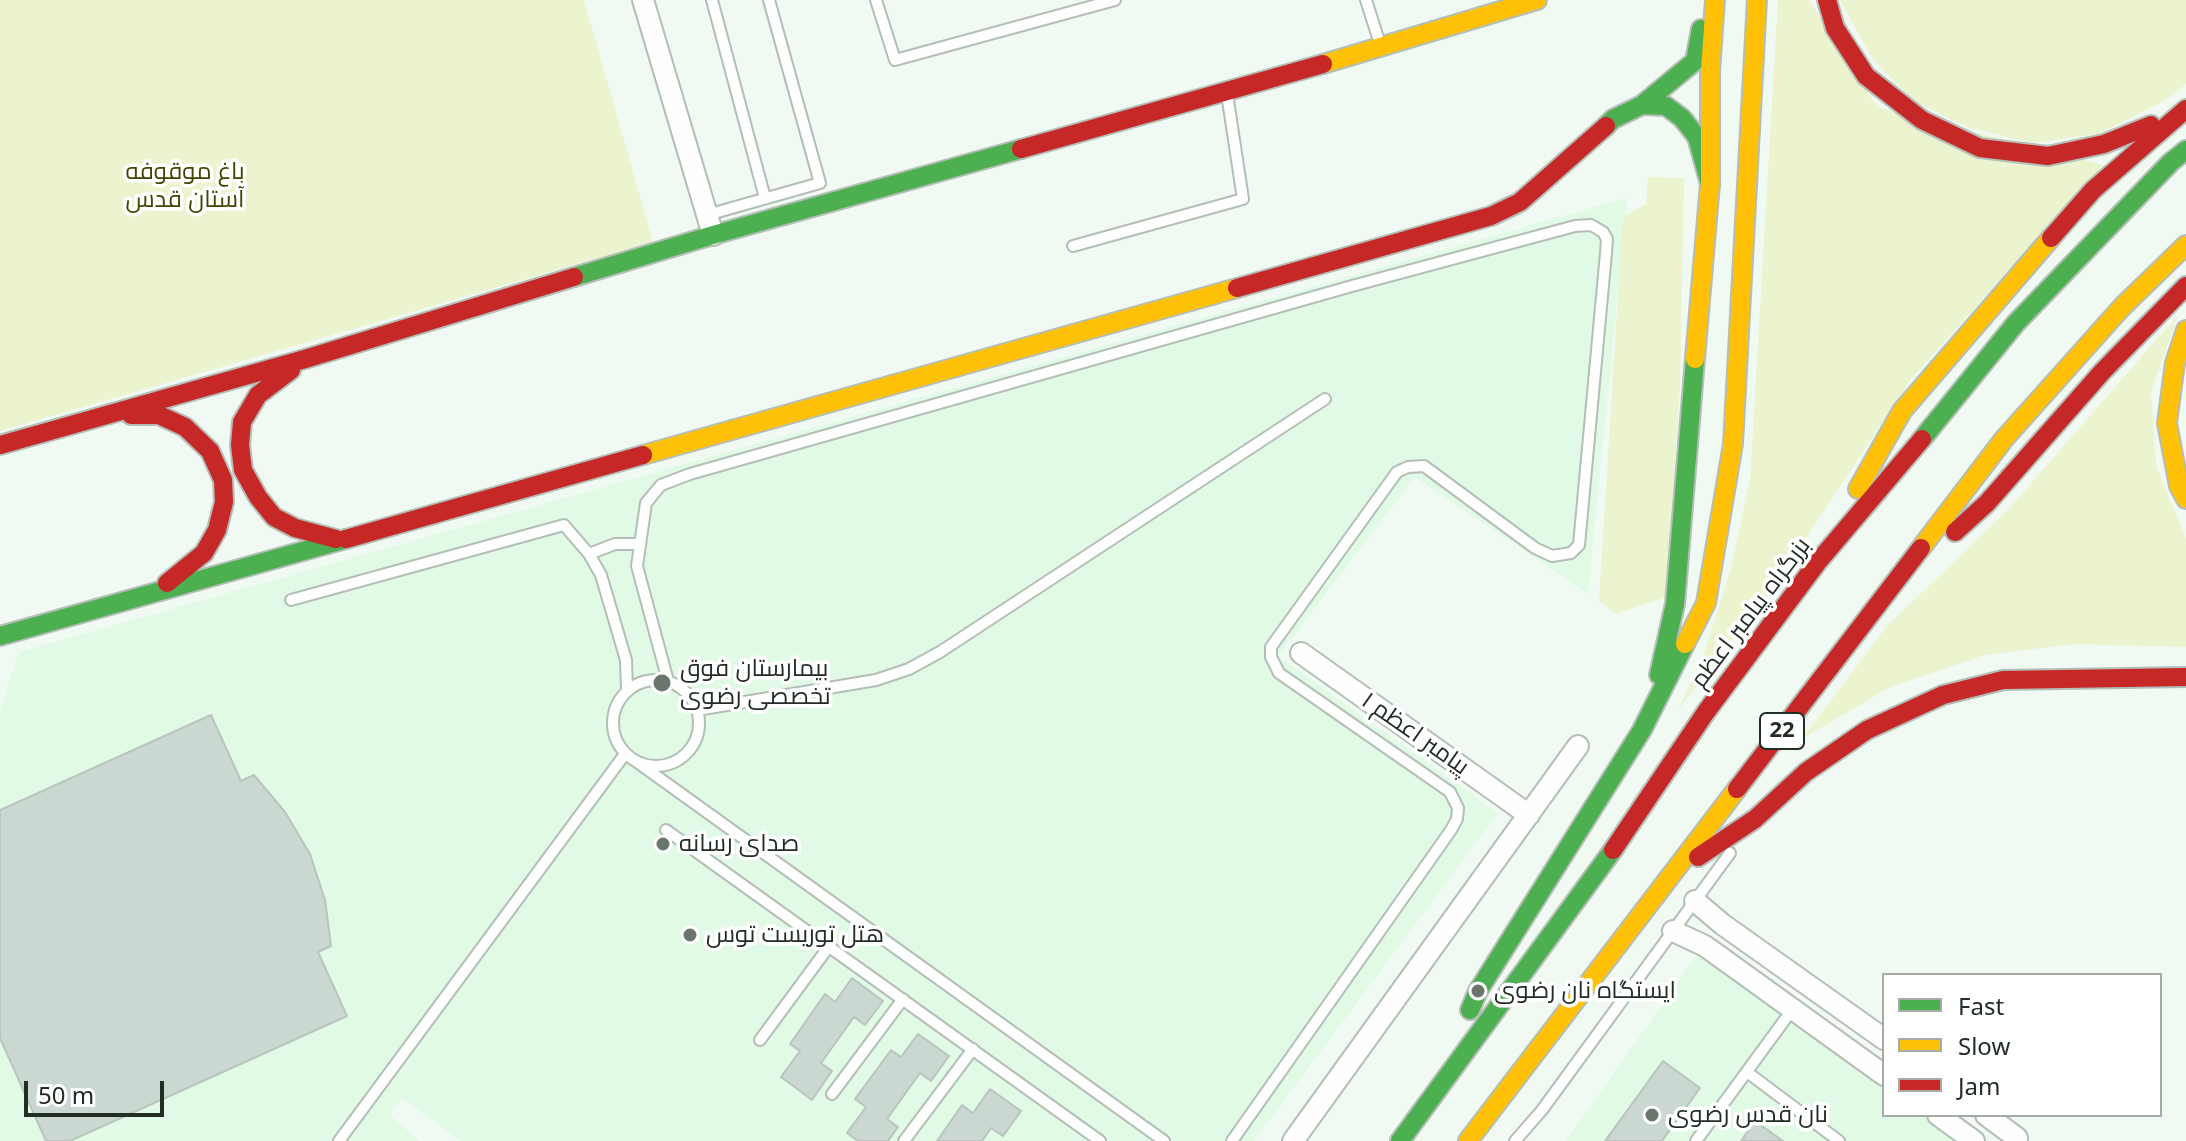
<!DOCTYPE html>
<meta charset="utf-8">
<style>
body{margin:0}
#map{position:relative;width:2186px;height:1141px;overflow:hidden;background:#f0faf2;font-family:"Noto Sans",sans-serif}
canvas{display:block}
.legend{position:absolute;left:1882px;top:973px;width:280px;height:144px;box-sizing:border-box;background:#fff;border:2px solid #a7aba7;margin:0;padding:10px 14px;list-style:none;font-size:24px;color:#222d24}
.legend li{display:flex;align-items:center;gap:16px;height:40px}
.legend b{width:40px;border:2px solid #a7aba7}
.scale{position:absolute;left:24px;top:1081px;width:140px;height:36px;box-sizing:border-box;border:4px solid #222d24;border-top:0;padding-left:10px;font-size:24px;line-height:28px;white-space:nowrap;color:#222d24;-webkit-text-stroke:6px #fff;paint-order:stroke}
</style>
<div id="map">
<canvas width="2186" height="1141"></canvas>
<ul class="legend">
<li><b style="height:10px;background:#4caf50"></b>Fast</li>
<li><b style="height:10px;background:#ffc107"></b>Slow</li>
<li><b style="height:10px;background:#c62828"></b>Jam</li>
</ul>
<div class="scale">50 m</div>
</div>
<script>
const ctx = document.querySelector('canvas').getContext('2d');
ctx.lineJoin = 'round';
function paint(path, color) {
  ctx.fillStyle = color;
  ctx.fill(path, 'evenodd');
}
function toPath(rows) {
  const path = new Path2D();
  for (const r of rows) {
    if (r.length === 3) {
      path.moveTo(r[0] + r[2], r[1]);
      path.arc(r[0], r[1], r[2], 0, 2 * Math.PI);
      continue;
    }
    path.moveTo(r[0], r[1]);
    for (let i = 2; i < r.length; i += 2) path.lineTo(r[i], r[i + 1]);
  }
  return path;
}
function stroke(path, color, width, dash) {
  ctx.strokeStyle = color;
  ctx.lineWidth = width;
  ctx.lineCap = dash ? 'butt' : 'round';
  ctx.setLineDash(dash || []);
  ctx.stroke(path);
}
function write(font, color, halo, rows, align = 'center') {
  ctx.font = font + ' "Noto Sans",Cairo,sans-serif';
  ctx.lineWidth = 7;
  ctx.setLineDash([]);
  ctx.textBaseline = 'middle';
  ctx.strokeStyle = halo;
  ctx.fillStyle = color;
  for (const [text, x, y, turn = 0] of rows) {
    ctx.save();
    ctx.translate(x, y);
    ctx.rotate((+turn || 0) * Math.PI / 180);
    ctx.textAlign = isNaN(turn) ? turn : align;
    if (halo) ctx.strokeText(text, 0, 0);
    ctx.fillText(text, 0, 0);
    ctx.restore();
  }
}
paint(toPath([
 [1627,198,1588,594,1415,477,1278,656,1498,813,1254,1141,461,1141,402,1098,390,1115,419,1141,0,1141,0,710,19,652],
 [1701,949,1884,1084,1884,1115,1926,1115,1962,1141,1566,1141]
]), '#e1fae6');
paint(toPath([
 [0,0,584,0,653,242,0,431],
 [1778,0,1809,0,1877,107,2103,165,1911,379,1770,592,1678,710,1704,654,1731,568,1750,480],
 [1840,0,2186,0,2186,84,2166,100,2098,134,2031,143,1967,127,1914,101,1872,58],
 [1648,177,1684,178,1680,386,1666,597,1616,614,1599,601,1623,217,1646,204],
 [2178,315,2151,392,2156,466,2186,538,2186,647,2073,644,1985,655,1890,687,1802,739,1886,627,2007,511]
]), '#ecf3cf');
const building = toPath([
 [211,715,241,781,254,775,285,812,310,854,325,900,331,946,318,952,347,1016,70,1141,46,1141,0,1038,0,810,211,715],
 [852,978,883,1001,865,1025,854,1017,821,1063,832,1071,812,1100,781,1077,800,1051,790,1044,825,994,835,1002,852,978],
 [918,1034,949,1056,931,1081,920,1073,887,1119,898,1127,888,1141,858,1141,847,1133,866,1107,855,1099,891,1050,901,1057,918,1034],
 [1663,1061,1700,1088,1662,1141,1605,1141,1663,1061],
 [990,1089,1021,1111,1003,1136,991,1128,982,1141,937,1141,962,1105,973,1113,990,1089],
 [1755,1121,1783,1141,1741,1141,1755,1121]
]);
paint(building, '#cbd7d1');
stroke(building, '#b9c4be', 2);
const lane = toPath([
 [712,0,765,198],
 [876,0,895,60,1115,0],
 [1366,0,1380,44],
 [707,215,820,183,769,0],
 [1073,246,1243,199,1227,94],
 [589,554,615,544,640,544],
 [291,600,564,525,589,554,601,575,626,660,627,690],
 [656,723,43],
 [668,681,637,566,646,503,661,485,690,474,1352,286,1575,226,1591,225,1603,232,1607,239,1606,253,1579,545,1571,553,1552,556,1535,548,1424,466,1408,467,1397,472,1271,647,1271,657,1279,673,1450,792,1458,808,1457,819,1451,830,1232,1141],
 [697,710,876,680,909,669,940,652,1325,399],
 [637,762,1164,1141],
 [666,830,1100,1141],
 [760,1040,830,945],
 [1747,1072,1839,1141],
 [832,1094,903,999],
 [339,1141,625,754],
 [904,1141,973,1049],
 [1515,1141,1542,1110,1730,853],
 [1696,1141,1789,1014]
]);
const street = toPath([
 [643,0,713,235],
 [1301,653,1529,815],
 [1695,901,1722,924,1884,1039],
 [1673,931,1705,946,1884,1075],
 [1938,1115,1974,1141],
 [1986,1115,2017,1138,2015,1141],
 [1293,1141,1578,746]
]);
const fast = toPath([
 [1642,105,1695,61,1701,29],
 [1606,126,1613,119,1642,105,1666,106,1682,118,1697,137,1710,184],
 [574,277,713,235,1021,149],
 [1922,439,2016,323,2171,162,2186,150],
 [0,636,346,539],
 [1659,675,1675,604,1695,359],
 [1470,1010,1478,991,1642,730,1685,644],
 [1400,1141,1613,850]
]);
const slow = toPath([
 [1323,64,1537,0],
 [2186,330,2175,363,2167,423,2179,486,2186,499],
 [1695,359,1710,184,1710,71,1715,0],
 [643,455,1237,288],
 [1858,489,1902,411,2051,238],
 [1921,548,2004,439,2122,307,2186,245],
 [1685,644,1706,603,1733,444,1757,0],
 [1468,1141,1737,789]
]);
const jam = toPath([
 [1827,0,1835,28,1866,76,1922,120,1980,148,2048,156,2104,144,2151,125],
 [1021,149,1323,64],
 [2051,238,2093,190,2186,109],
 [1237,288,1491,216,1520,202,1606,126],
 [291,370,258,395,242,422,240,445,243,470,258,497,274,517,295,528,336,539],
 [131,415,159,415,185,427,210,451,223,480,224,502,217,530,204,553,167,583],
 [0,445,305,359,574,277],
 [1955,532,1987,503,2102,372,2186,286],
 [346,539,643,455],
 [1737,789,1921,548],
 [1613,850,1706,712,1817,563,1922,439],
 [1698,857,1755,819,1806,772,1867,730,1943,695,2003,680,2186,677]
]);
stroke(lane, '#b4beb6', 14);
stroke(street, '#b4beb6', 24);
stroke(fast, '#b4beb6', 22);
stroke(slow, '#b4beb6', 22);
stroke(jam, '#b4beb6', 22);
stroke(lane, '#fdfefd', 10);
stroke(street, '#fdfefd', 20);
stroke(fast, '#4caf50', 18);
stroke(slow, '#ffc107', 18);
stroke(jam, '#c62828', 18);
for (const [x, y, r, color] of [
 [662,683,10,"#6a756c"],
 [663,844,8,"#6a756c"],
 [690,935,8,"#6a756c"],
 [1478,991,8,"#6a756c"],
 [1652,1115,8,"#6a756c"]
]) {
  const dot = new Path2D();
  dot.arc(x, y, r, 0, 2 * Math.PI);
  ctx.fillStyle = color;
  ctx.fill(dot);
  stroke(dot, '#fff', 3);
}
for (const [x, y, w] of [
 [1782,731,44]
]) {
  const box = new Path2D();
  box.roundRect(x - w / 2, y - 18, w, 36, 6);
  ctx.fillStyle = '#fff';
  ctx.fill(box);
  stroke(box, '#222d24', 2);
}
write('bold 22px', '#222d24', null, [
 ["22",1782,731]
]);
write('24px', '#424500', '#fff', [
 ["باغ موقوفه",185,172],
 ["آستان قدس",185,200]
]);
write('24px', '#222d24', '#fff', [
 ["بزرگراه پیامبر اعظم",1751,613,-53],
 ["پیامبر اعظم ۱",1415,734,35]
]);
write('24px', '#222d24', '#fff', [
 ["بیمارستان فوق",680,669],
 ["تخصصی رضوی",680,697],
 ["صدای رسانه",679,844],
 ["هتل توریست توس",706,935],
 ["ایستگاه نان رضوی",1494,991],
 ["نان قدس رضوی",1668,1115]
], 'left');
</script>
